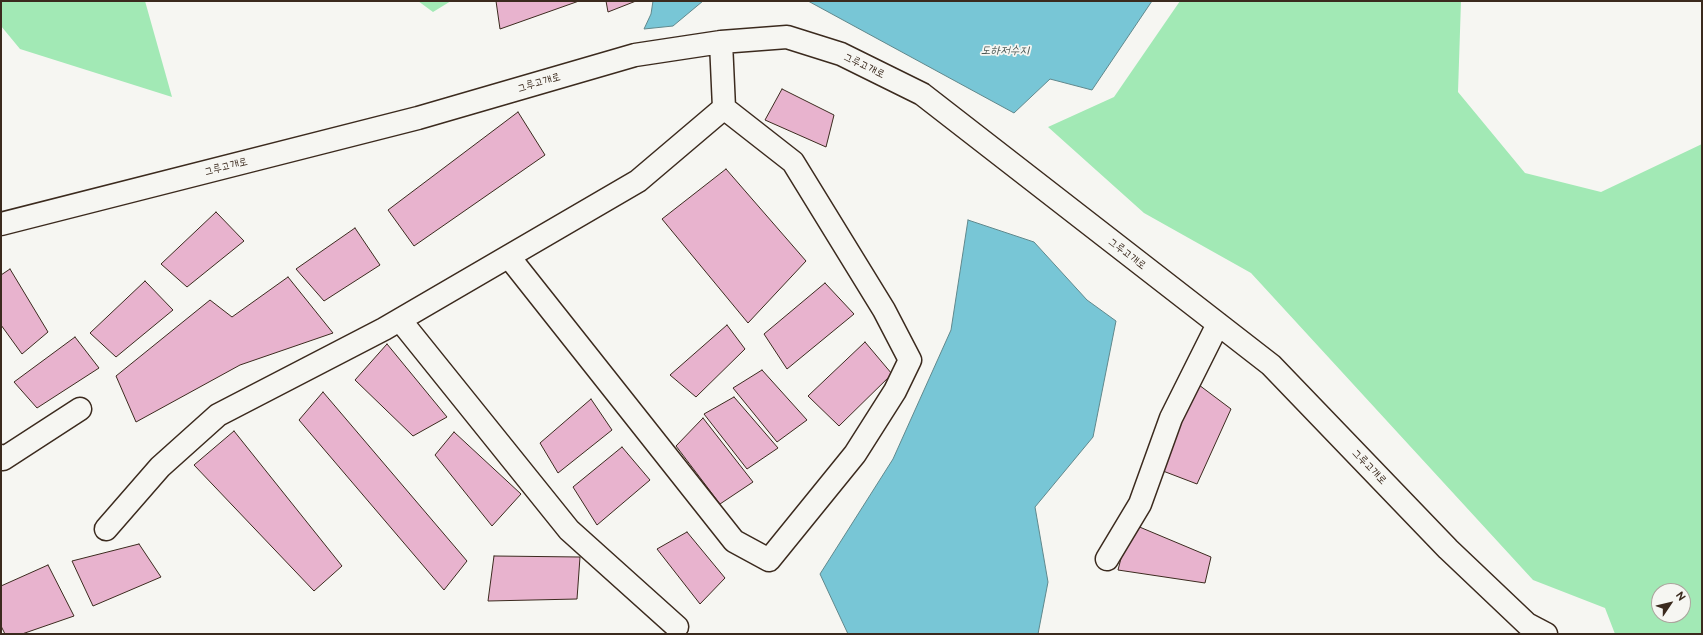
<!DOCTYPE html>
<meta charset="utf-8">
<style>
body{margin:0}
#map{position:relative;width:1703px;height:635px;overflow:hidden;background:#f6f6f2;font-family:"Balsamiq Sans",sans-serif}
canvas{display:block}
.frame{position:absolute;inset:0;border:2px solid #3b2a1e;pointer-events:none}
.north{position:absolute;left:1651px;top:583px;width:40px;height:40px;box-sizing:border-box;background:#f6f6f2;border:1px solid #aba49d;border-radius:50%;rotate:55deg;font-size:11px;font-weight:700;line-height:16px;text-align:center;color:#3b2a1e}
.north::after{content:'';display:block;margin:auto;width:14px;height:18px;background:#3b2a1e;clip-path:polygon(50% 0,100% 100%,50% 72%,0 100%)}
</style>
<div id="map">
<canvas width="1703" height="635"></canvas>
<div class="frame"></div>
<div class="north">N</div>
</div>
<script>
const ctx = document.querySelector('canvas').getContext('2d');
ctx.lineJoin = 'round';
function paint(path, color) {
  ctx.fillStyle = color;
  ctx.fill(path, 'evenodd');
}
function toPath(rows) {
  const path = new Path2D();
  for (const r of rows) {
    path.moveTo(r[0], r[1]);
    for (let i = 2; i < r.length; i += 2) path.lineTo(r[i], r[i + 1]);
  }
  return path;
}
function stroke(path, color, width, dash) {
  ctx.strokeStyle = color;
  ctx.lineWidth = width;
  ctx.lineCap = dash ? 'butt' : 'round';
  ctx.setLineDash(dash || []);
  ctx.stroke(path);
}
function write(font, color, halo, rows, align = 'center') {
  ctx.font = font + ' "Balsamiq Sans","Poor Story",sans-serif';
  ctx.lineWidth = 3.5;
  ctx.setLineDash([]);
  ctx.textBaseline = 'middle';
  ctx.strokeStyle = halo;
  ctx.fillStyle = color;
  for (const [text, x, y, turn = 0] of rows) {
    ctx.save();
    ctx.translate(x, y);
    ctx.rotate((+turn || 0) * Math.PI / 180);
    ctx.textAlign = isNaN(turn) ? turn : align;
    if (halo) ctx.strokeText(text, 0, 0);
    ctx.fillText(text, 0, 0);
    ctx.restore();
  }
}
paint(toPath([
 [1,1,145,1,172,97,20,49,1,26],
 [418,1,451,1,433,12],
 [1180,1,1461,1,1458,92,1525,173,1601,192,1702,144,1702,634,1615,634,1605,608,1533,580,1251,273,1144,213,1048,127,1114,97],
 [1659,591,1683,591,1683,615,1659,615]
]), '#a2e9b5');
const water = toPath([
 [653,1,703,1,673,26,644,29,651,14,653,1],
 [808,1,1152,1,1092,90,1050,79,1014,113,808,1],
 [968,220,1034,242,1087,300,1116,321,1093,437,1035,507,1048,582,1038,634,848,634,820,574,893,459,951,330,968,220]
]);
paint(water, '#78c6d6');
stroke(water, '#60888c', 1);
const building = toPath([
 [496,1,579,1,500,29,496,1],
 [606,1,636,1,608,12,606,1],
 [782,89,834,115,826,147,765,120,782,89],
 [518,112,545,155,414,246,388,210,518,112],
 [726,169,806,261,748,323,662,219,726,169],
 [216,212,244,241,187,287,161,264,216,212],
 [355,228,380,265,324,301,296,269,355,228],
 [10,269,48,332,22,354,1,325,1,275,10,269],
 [288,277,333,333,240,365,136,422,116,376,210,300,232,317,288,277],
 [145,281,173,310,116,357,90,333,145,281],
 [825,283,854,314,787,369,764,334,825,283],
 [727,325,745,349,696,397,670,375,727,325],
 [75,337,99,368,37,408,14,382,75,337],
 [865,342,892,374,839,426,808,396,865,342],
 [387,344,447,417,413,436,355,380,387,344],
 [762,370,807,420,777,442,733,388,762,370],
 [1195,382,1231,409,1197,484,1163,471,1195,382],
 [323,392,467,561,444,590,299,420,323,392],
 [734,397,778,448,747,469,704,414,734,397],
 [591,399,612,430,558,473,540,443,591,399],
 [703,418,753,482,720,504,676,446,703,418],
 [234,431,342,566,314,591,194,465,234,431],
 [454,432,521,494,492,526,435,455,454,432],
 [622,447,650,480,597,525,573,487,622,447],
 [1130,523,1211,557,1205,583,1118,570,1130,523],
 [687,532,725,578,700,604,657,549,687,532],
 [139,544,161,577,93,606,72,561,139,544],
 [494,556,580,557,577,599,488,601,494,556],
 [48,565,74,616,22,634,5,634,1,626,1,586,48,565]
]);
paint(building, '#e8b3ce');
stroke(building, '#3b2a1e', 1);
const minor = toPath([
 [1,224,418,118,635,55,721,42,787,37,841,54,922,94,1271,365,1448,549,1527,624,1546,634],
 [509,257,734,541,769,560,855,454,895,391,910,360,884,310,793,162,724,108],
 [400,320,569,530,677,627],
 [1,456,3,459,80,409],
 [106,529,160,467,218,415,384,329,638,181,724,108,721,42],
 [1107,559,1140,504,1171,418,1218,324]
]);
stroke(minor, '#3b2a1e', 25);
stroke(minor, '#f6f6f2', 22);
write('11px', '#3b2a1e', '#f6f6f2', [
 ["그루고개로",864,66,26],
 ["그루고개로",539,83,-16],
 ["그루고개로",226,167,-14],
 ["그루고개로",1127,254,38],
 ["그루고개로",1369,467,46]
]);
write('italic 12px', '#4d5955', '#f6f6f2', [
 ["도하저수지",1005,51]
]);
</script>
